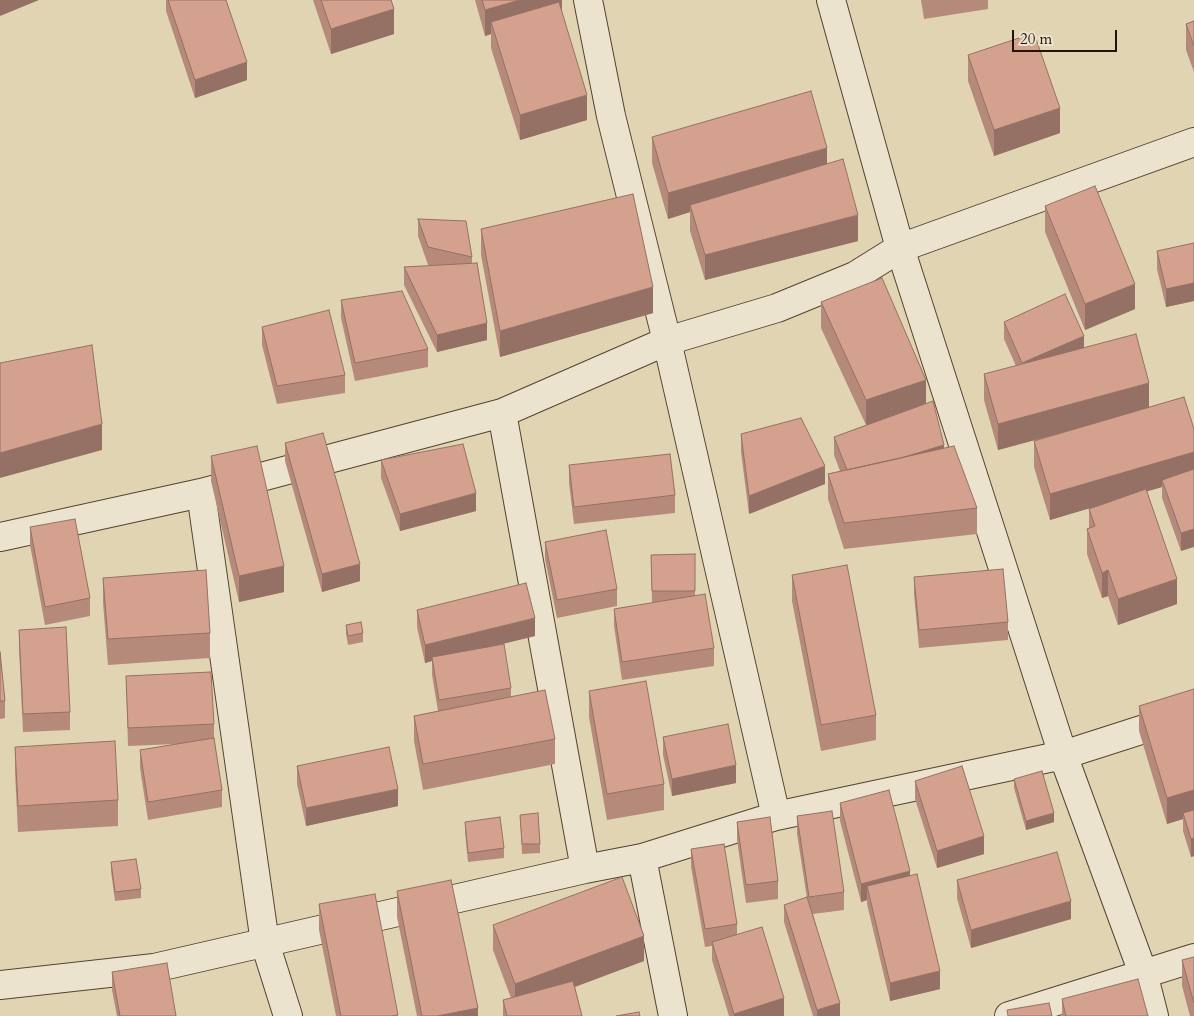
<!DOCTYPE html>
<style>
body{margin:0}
#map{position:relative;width:1194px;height:1016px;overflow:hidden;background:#e0d4b2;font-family:Cardo,serif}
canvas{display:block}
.scale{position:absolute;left:1012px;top:30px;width:105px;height:22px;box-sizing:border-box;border:2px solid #251105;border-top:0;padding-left:6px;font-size:15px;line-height:18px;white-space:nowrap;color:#251105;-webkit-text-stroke:4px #ebe3cd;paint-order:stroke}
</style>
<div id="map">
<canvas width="1194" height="1016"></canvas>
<div class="scale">20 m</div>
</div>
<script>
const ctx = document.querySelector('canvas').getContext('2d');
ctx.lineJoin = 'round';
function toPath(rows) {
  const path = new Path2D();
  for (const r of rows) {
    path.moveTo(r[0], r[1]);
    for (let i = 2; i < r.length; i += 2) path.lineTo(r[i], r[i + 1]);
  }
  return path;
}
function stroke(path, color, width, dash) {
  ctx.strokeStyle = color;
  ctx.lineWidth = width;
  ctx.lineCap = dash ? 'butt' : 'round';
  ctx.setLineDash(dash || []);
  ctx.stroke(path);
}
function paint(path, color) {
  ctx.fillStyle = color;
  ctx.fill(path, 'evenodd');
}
const minor = toPath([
 [588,0,611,116,667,341,776,816],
 [831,0,900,248,1063,755,1143,973,1154,1016],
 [502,413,585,869],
 [201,493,265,943,288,1016],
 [0,537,201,493,502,413,667,341,777,308,855,276,900,248,1194,142],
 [642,858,673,1016],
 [0,985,154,968,585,869,642,858,776,816,1063,755,1194,713],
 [1009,1016,1194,958]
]);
stroke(minor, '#544230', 30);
stroke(minor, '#ebe3cd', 28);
paint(toPath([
 [166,0,226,0,247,80,195,98,166,11],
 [313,0,391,0,394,34,331,54],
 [475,0,562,0,562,13,587,120,520,140,491,48,491,34,485,36],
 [921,0,988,0,988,9,924,19],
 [1194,21,1194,72,1186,50,1186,24],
 [968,55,1060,133,994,156,968,81],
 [652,137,827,163,858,241,705,280,690,231,690,212,668,219,652,163],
 [1045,206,1135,309,1085,330,1045,232],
 [418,219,472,257,472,264,487,340,437,352,404,285,404,267,430,266,428,265,418,236],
 [481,229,653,313,500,357,481,255],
 [1194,243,1194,301,1166,307,1157,269,1157,251],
 [341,300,428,349,428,367,355,381,341,318],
 [821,302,926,403,944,448,977,508,977,534,844,549,828,499,828,474,840,471,834,455,834,437,866,425,821,328],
 [1004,322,1084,347,1149,407,1184,397,1181,551,1162,498,1162,487,1147,491,1177,604,1118,625,1108,596,1102,598,1087,554,1087,529,1089,528,1089,509,1095,506,1050,520,1034,467,1034,441,1087,426,998,450,984,400,984,374,1016,366,1004,339],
 [262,327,345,375,345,393,277,404,262,345],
 [741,434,825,484,749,514,741,452],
 [285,443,360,581,322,592,285,461],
 [211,456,284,592,239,602,211,481],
 [381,460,476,511,400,531,381,478],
 [569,465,675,495,675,513,574,524,569,483],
 [30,527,90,598,90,616,45,625,30,545],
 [545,542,617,589,617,606,557,618,545,559],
 [695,554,695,596,714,648,714,666,622,680,614,626,614,609,652,603,651,555],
 [792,575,876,715,876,740,821,751,792,601],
 [914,577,1008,622,1008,640,919,648,914,594],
 [103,578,210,633,210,658,108,665,103,603],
 [417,610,535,636,489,647,511,688,511,697,555,739,555,764,423,790,414,741,414,716,438,711,432,675,432,661,425,663,417,627],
 [346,625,363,633,363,642,348,645,346,634],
 [19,630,70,712,70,730,23,732,19,648],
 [0,652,5,701,5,718,0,719],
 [126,676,214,724,214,738,222,790,222,807,148,820,140,768,140,750,176,744,128,746],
 [1194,689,1194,856,1191,857,1183,831,1183,819,1167,824,1139,731,1139,706],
 [589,691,664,784,664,810,607,820,589,717],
 [663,737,736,783,672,796,663,755],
 [15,747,118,800,118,826,18,832,15,772],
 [297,766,398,806,306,826,297,784],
 [1014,779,1054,822,1026,830,1014,788],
 [915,781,984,854,937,868,915,799],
 [840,803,910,876,940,989,890,1001,867,904,867,900,861,902,840,821],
 [520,815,540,844,540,853,522,854],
 [797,816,844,892,844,910,813,914,840,1016,813,1016,784,922,784,905,807,898,797,834],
 [465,822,504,848,504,858,468,862,465,831],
 [737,822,778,881,778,899,746,903,737,840],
 [691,849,737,924,737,934,784,1016,729,1016,712,960,712,946,705,947,691,867],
 [111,862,141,889,141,898,115,901,111,871],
 [957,880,1071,919,971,948,957,898],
 [397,891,478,1016,417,1016,397,917],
 [319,904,398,1015,398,1016,336,1016,319,930],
 [493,925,644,961,575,987,582,1016,503,1016,503,1000,511,998,493,950],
 [1194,957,1194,1016,1190,1016,1182,986,1182,960],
 [112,972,176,1016,117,1016,112,990],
 [1062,999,1148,1016,1062,1016]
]), '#b68a7b');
paint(toPath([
 [0,0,39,0,0,16],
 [520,0,562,0,562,13,491,22,491,34,485,36,485,10],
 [394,9,394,34,331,54,331,29],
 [247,62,247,80,195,98,195,80],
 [587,95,587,120,520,140,520,115],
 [1060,108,1060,133,994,156,994,130],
 [827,148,827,173,690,205,690,212,668,219,668,193],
 [858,215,858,241,705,280,705,255],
 [1194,283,1194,301,1166,307,1166,289],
 [1135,284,1135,309,1085,330,1085,304],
 [653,287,653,313,500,357,500,331],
 [487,323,487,340,437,352,437,335],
 [1084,336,1084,354,1022,363],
 [926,380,926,405,866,426,866,400],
 [1149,383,1149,409,998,450,998,424],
 [102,424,102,450,0,478,0,453],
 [944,445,944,463,848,473],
 [1194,452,1194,477,1162,480,1162,487,1050,520,1050,494],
 [825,466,825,484,749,514,749,496],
 [476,493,476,511,400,531,400,514],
 [1194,529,1194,547,1181,551,1181,533],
 [360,564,360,581,322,592,322,574],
 [284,566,284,592,239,602,239,576],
 [1108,570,1108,596,1102,598,1102,573],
 [1177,579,1177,604,1118,625,1118,599],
 [535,618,535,636,432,661,432,657,432,661,425,663,425,645],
 [736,765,736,783,672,796,672,779],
 [398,789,398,806,306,826,306,808],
 [1194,790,1194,816,1183,813,1183,819,1167,824,1167,798],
 [1054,813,1054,822,1026,830,1026,821],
 [984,836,984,854,937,868,937,851],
 [1194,838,1194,856,1191,857,1191,839],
 [910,871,910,889,867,886,867,900,861,902,861,884],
 [1071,901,1071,919,971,948,971,930],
 [644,936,644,961,515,1009,515,984],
 [940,971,940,989,890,1001,890,983],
 [784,998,784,1016,734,1016,734,1014],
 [840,1003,840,1016,817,1016,817,1010],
 [478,1008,478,1016,437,1016]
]), '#947164');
const building = toPath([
 [168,0,226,0,247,62,195,80,168,0],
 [321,0,391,0,394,9,331,29,321,0],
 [482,0,520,0,485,10,482,0],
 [559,2,587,95,520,115,491,22,559,2],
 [1194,21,1194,46,1186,24,1194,21],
 [1034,33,1060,108,994,130,968,55,1034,33],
 [811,91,827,148,668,193,652,137,811,91],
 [843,159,858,215,705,255,690,205,843,159],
 [1095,186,1135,284,1085,304,1045,206,1095,186],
 [633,194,653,287,500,331,481,229,633,194],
 [418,219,466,221,472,257,428,247,418,219],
 [1194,243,1194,283,1166,289,1157,251,1194,243],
 [477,263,487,323,437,335,404,267,477,263],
 [882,278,926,380,866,400,821,302,882,278],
 [402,291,428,349,355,363,341,300,402,291],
 [1065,294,1084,336,1022,363,1004,322,1065,294],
 [329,310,345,375,277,386,262,327,329,310],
 [1136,334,1149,383,998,424,984,374,1136,334],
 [92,345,102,424,0,453,0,363,92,345],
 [1184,397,1194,429,1194,452,1050,494,1034,441,1184,397],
 [933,401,944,445,901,458,847,470,834,437,933,401],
 [801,418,825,466,749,496,741,434,801,418],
 [323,433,360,564,322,574,285,443,323,433],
 [463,444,476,493,400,514,381,460,463,444],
 [257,446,284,566,239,576,211,456,257,446],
 [954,446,977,508,844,523,828,474,954,446],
 [670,454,675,495,574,507,569,465,670,454],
 [1194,469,1194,529,1181,533,1162,480,1194,469],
 [1146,489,1177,579,1118,599,1108,570,1102,573,1087,529,1095,526,1089,509,1146,489],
 [75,519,90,598,45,607,30,527,75,519],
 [606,530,617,589,557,600,545,542,606,530],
 [695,554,695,591,652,591,651,555,695,554],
 [847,565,876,715,821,725,792,575,847,565],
 [1003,569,1008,622,919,630,914,577,1003,569],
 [206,570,210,633,108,639,103,578,206,570],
 [526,583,535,618,425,645,417,610,526,583],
 [705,594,714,648,622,662,614,609,705,594],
 [361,622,363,633,348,636,346,625,361,622],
 [66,627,70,712,23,714,19,630,66,627],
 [504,644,511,688,439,700,432,657,504,644],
 [0,652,5,701,0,701,0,652],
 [211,672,214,724,128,728,126,676,211,672],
 [646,681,664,784,607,794,589,691,646,681],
 [1194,689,1194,790,1167,798,1139,706,1194,689],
 [545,690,555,739,423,764,414,716,545,690],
 [728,724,736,765,672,779,663,737,728,724],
 [214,738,222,790,148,802,140,750,214,738],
 [115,741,118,800,18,806,15,747,115,741],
 [389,747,398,789,306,808,297,766,389,747],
 [962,766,984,836,937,851,915,781,962,766],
 [1042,771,1054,813,1026,821,1014,779,1042,771],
 [889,790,910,871,861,884,840,803,889,790],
 [1194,810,1194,838,1191,839,1183,813,1194,810],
 [832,811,844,892,809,897,797,816,832,811],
 [538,813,540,844,522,844,520,815,538,813],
 [500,817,504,848,468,853,465,822,500,817],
 [770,817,778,881,746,885,737,822,770,817],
 [724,844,737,924,705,929,691,849,724,844],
 [1057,852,1071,901,971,930,957,880,1057,852],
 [136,859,141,889,115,892,111,862,136,859],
 [917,874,940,971,890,983,867,886,917,874],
 [622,877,644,936,515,984,493,925,622,877],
 [451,880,478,1008,437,1016,422,1016,397,891,451,880],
 [375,894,398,1015,391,1016,341,1016,319,904,375,894],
 [807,897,840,1003,817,1010,784,905,807,897],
 [762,927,784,998,734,1014,712,942,762,927],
 [1194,957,1194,1003,1182,960,1194,957],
 [167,963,176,1016,120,1016,112,972,167,963],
 [1138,979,1148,1016,1066,1016,1062,999,1138,979],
 [573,981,582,1016,507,1016,503,1000,573,981],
 [1049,1003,1052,1016,1008,1016,1007,1010,1049,1003],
 [639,1012,640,1016,616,1016,639,1012]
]);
paint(building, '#d4a18f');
stroke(building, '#947164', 1);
</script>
